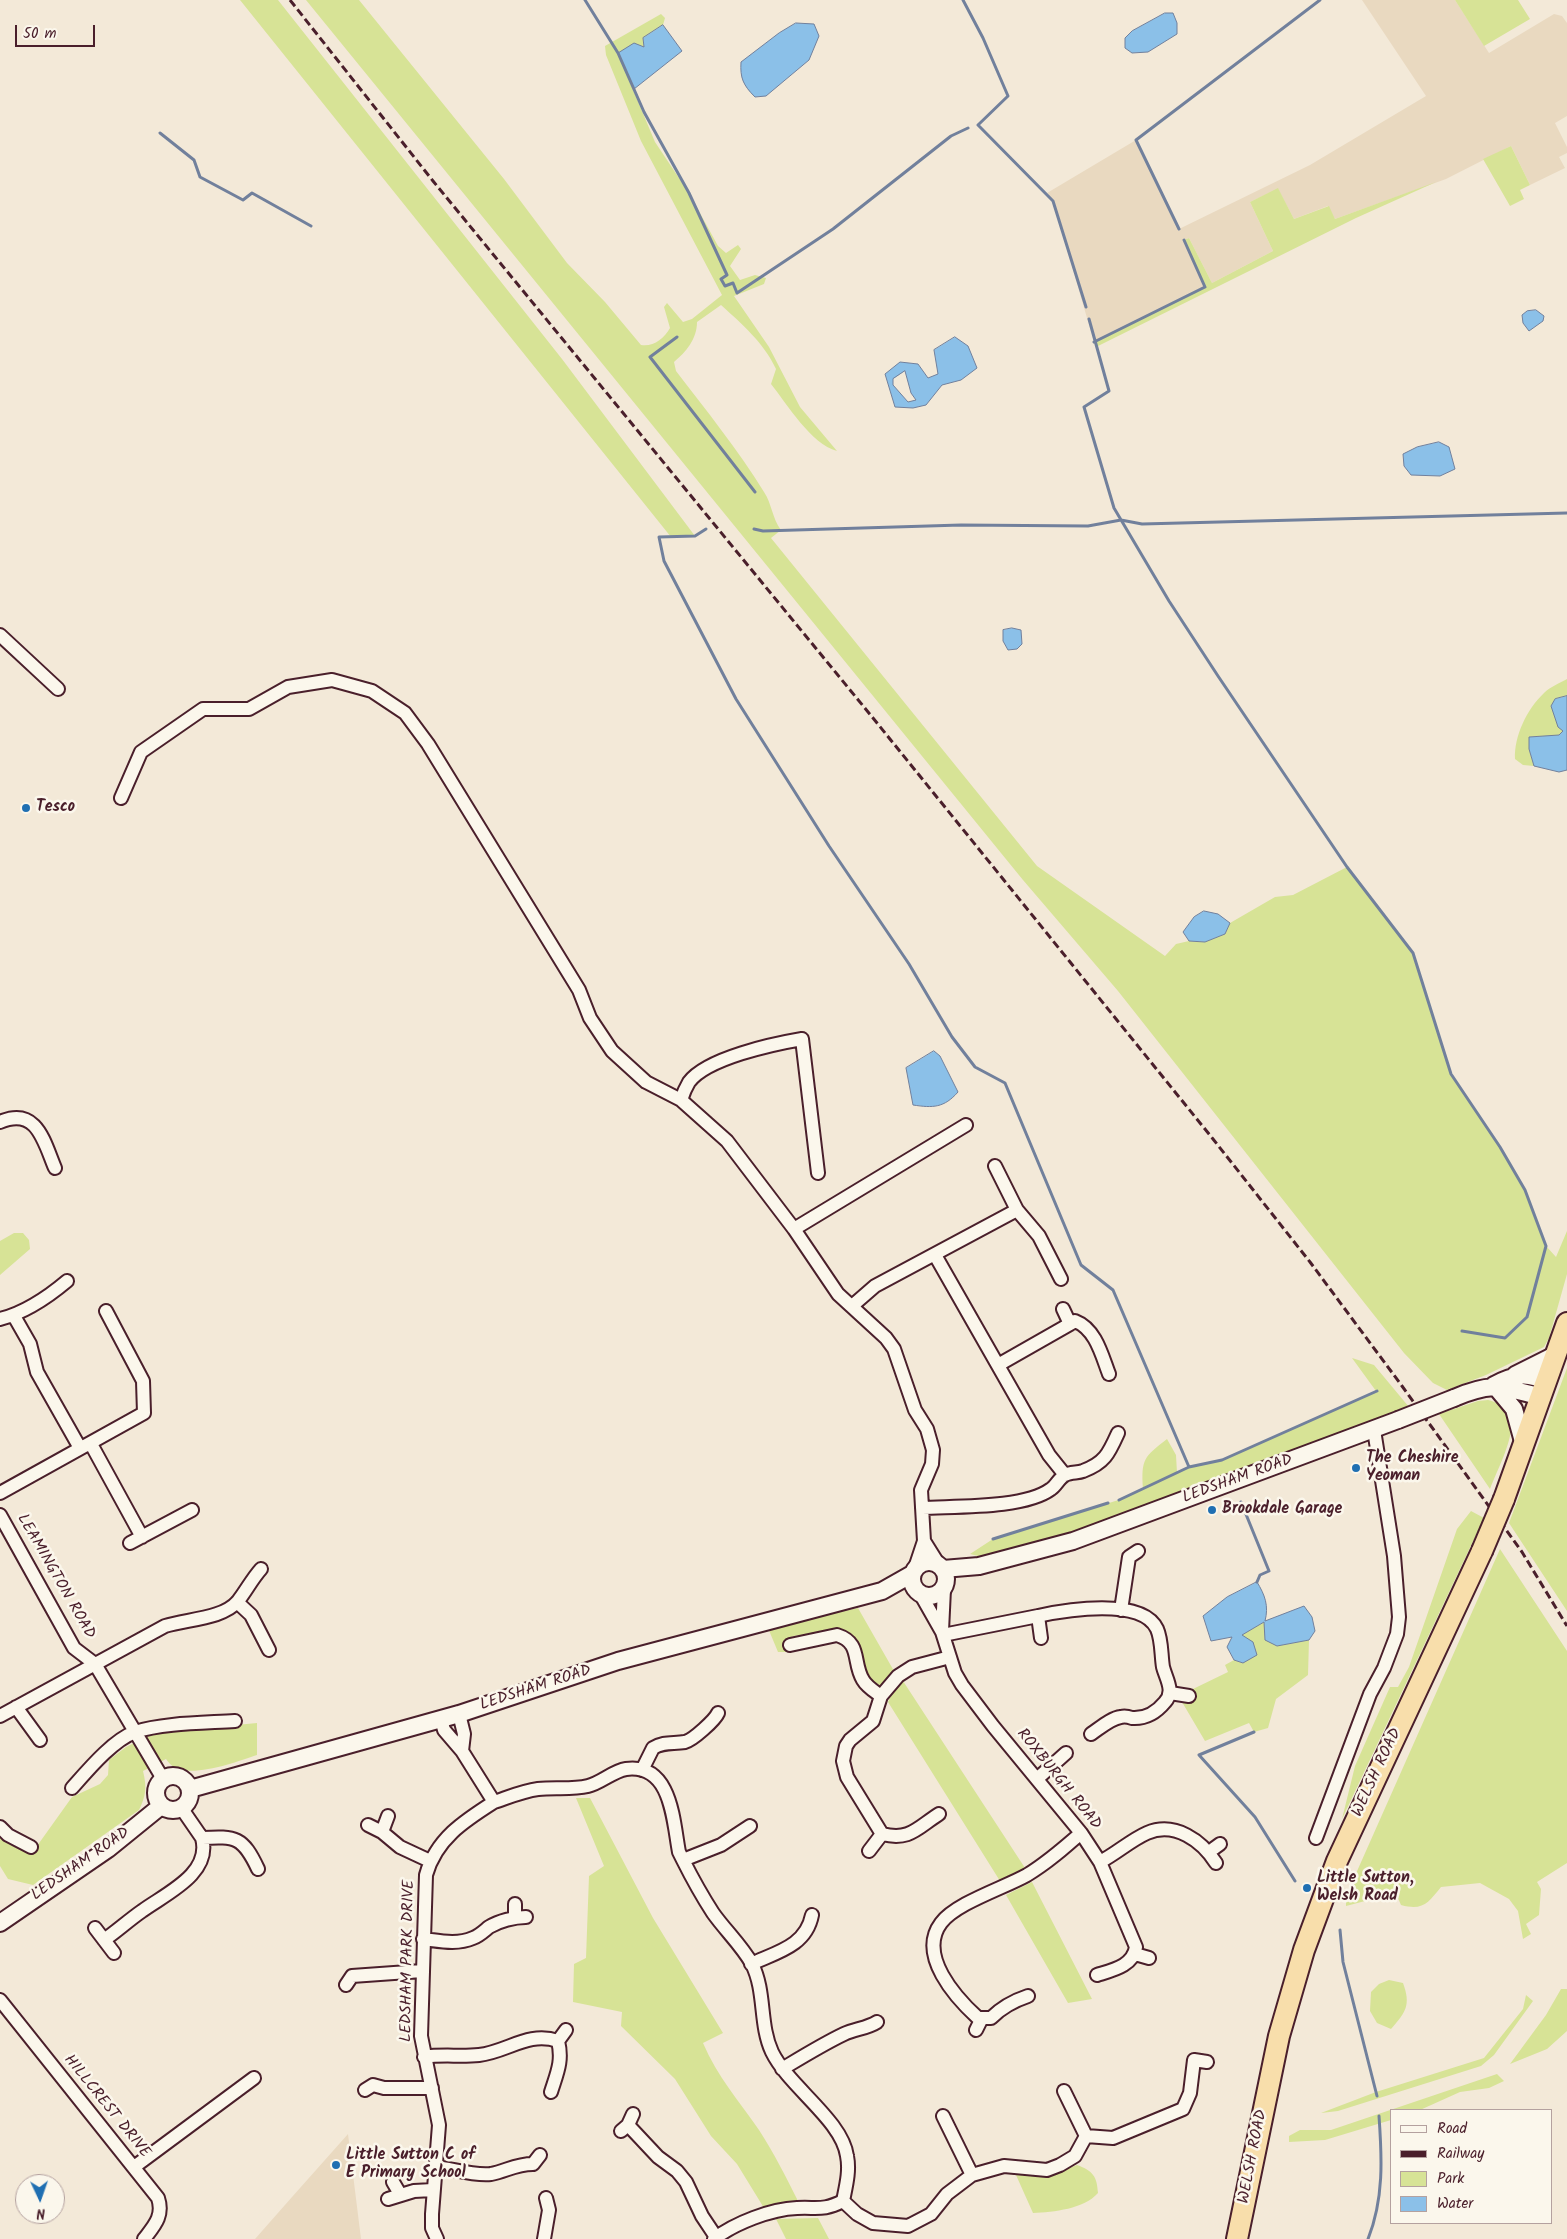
<!DOCTYPE html>
<style>
body{margin:0}
#map{position:relative;width:1567px;height:2239px;overflow:hidden;background:#f3e9d8;font-family:Kalam,sans-serif}
canvas{display:block}
.legend{position:absolute;left:1390px;top:2109px;width:162px;height:115px;box-sizing:border-box;background:#fbf7ec;border:1px solid #b4a19f;margin:0;padding:6px 9px;list-style:none;font-size:15px;color:#4a1f2b}
.legend li{display:flex;align-items:center;gap:10px;height:25px}
.legend b{width:25px;border:1px solid #b4a19f}
.north{position:absolute;left:15px;top:2174px;width:50px;height:50px;box-sizing:border-box;background:#fbf7ec;border:1px solid #b4a19f;border-radius:50%;rotate:177deg;font-size:14px;font-weight:700;line-height:20px;text-align:center;color:#4a1f2b}
.north::after{content:'';display:block;margin:auto;width:18px;height:22px;background:#1f6fb2;clip-path:polygon(50% 0,100% 100%,50% 72%,0 100%)}
.scale{position:absolute;left:15px;top:25px;width:80px;height:22px;box-sizing:border-box;border:2px solid #4a1f2b;border-top:0;padding-left:6px;font-size:15px;line-height:18px;white-space:nowrap;color:#4a1f2b;-webkit-text-stroke:4px #fbf7ec;paint-order:stroke}
</style>
<div id="map">
<canvas width="1567" height="2239"></canvas>
<ul class="legend">
<li><b style="height:6px;background:#fbf7ec"></b>Road</li>
<li><b style="height:6px;background:#4a1f2b"></b>Railway</li>
<li><b style="height:14px;background:#d7e396"></b>Park</li>
<li><b style="height:14px;background:#8bc0e8"></b>Water</li>
</ul>
<div class="north">N</div>
<div class="scale">50 m</div>
</div>
<script>
const context = document.querySelector('canvas').getContext('2d');
context.lineJoin = 'round';
function fillPath(path, color) { context.fillStyle = color; context.fill(path, 'evenodd'); }
function trace(path, color, width, dash) { context.strokeStyle = color; context.lineWidth = width; context.lineCap = dash ? 'butt' : 'round'; context.setLineDash(dash || []); context.stroke(path); }
function write(font, color, halo, rows, align = 'center') {
  context.font = font + ' Kalam,sans-serif'; context.lineWidth = 5; context.setLineDash([]); context.textBaseline = 'middle'; context.strokeStyle = halo; context.fillStyle = color; for (const [text, x, y, turn = 0] of rows) {
    context.save(); context.translate(x, y); context.rotate((+turn || 0) * Math.PI / 180); context.textAlign = isNaN(turn) ? turn : align; if (halo) context.strokeText(text, 0, 0); context.fillText(text, 0, 0); context.restore();
  }
}
fillPath(new Path2D(`
 M 1362,0 L 1455,0 L 1489,53 L 1554,14 L 1562,16 L 1567,23 L 1567,116 L 1555,123 L 1567,147 L 1567,153 L 1559,157 L 1565,168 L 1530,185 L 1511,146 L 1446,179 L 1335,219 L 1328,206 L 1294,219 L 1278,189 L 1250,202 L 1273,251 L 1212,283 L 1189,238 L 1184,240 L 1205,287 L 1094,342 L 1053,201 L 1047,193 L 1136,140 L 1179,229 L 1310,165 L 1426,96 Z
 M 348,2134 L 361,2239 L 255,2239 L 292,2197 Z`), '#e9d9c0');
fillPath(new Path2D(`
 M 240,0 L 278,0 L 562,359 L 695,536 L 671,537 Z
 M 306,0 L 359,0 L 504,179 L 567,263 L 605,302 L 641,345 C 653,347 664,339 670,328 L 664,307 L 667,303 L 683,322 L 692,319 L 722,295 L 641,141 L 606,55 L 605,46 L 661,14 L 665,18 L 663,25 L 643,38 L 644,48 L 618,54 L 655,142 L 689,193 L 718,246 L 726,253 L 738,245 L 741,249 L 730,266 L 740,280 L 755,275 L 766,278 L 764,284 L 734,296 L 769,347 L 800,407 L 837,451 C 811,444 787,404 771,384 L 776,369 C 764,343 742,324 721,305 L 697,322 C 697,339 686,352 674,362 L 676,371 C 706,410 738,450 764,492 C 772,504 772,518 781,530 L 771,538 L 1037,866 L 1165,956 L 1176,944 L 1189,941 L 1205,942 L 1225,934 L 1230,923 L 1275,897 L 1293,895 L 1347,867 L 1413,953 L 1451,1074 L 1500,1147 L 1525,1190 L 1546,1246 L 1556,1257 L 1567,1231 L 1567,1274 L 1549,1338 L 1544,1347 L 1486,1375 L 1447,1390 L 1433,1383 L 1404,1353 L 1118,991 L 1023,880 Z
 M 1455,0 L 1518,0 L 1530,19 L 1484,46 Z
 M 1511,146 L 1530,185 L 1520,190 L 1524,199 L 1510,206 L 1483,159 Z
 M 1436,182 L 1356,218 L 1096,347 L 1094,342 L 1204,287 L 1184,240 L 1189,238 L 1212,283 L 1273,251 L 1250,202 L 1278,188 L 1294,219 L 1329,206 L 1335,219 Z
 M 1567,679 L 1567,696 L 1555,699 L 1563,731 L 1559,736 L 1529,737 L 1529,749 L 1534,766 L 1523,765 L 1515,759 C 1514,736 1527,709 1544,693 C 1550,687 1560,683 1567,679 Z
 M 14,1233 L 23,1233 L 29,1240 L 30,1249 L 0,1275 L 0,1241 Z
 M 1352,1358 L 1374,1365 L 1409,1407 L 1088,1528 L 982,1557 L 970,1554 L 993,1539 L 1125,1498 L 1143,1489 C 1141,1459 1144,1457 1167,1439 L 1176,1455 L 1177,1473 L 1189,1467 L 1222,1460 L 1376,1391 Z
 M 1567,1368 L 1567,1611 L 1509,1523 Z
 M 1488,1400 C 1496,1402 1506,1406 1510,1415 C 1517,1434 1497,1470 1490,1489 L 1439,1414 L 1478,1401 Z
 M 1471,1511 L 1484,1518 L 1342,1819 L 1355,1766 L 1390,1687 L 1398,1687 L 1409,1667 L 1457,1529 Z
 M 1500,1549 L 1567,1651 L 1567,1863 L 1537,1882 L 1541,1889 L 1539,1915 L 1526,1924 L 1531,1934 L 1523,1939 L 1518,1911 L 1509,1899 L 1480,1883 L 1441,1887 C 1428,1903 1423,1911 1401,1905 L 1397,1896 L 1388,1895 L 1346,1906 L 1346,1896 Z
 M 858,1608 L 894,1671 L 882,1686 C 861,1678 848,1648 836,1631 L 793,1636 L 788,1639 L 788,1652 L 778,1652 L 768,1628 Z
 M 1264,1622 L 1277,1646 L 1309,1640 L 1308,1675 L 1276,1699 L 1268,1728 L 1254,1732 L 1249,1723 L 1205,1741 L 1182,1702 L 1190,1704 L 1193,1689 L 1228,1672 L 1225,1665 L 1234,1660 L 1243,1663 L 1241,1635 Z
 M 903,1681 L 1025,1868 L 1000,1881 L 888,1702 L 894,1689 Z
 M 257,1723 L 257,1755 C 236,1762 196,1777 175,1768 C 172,1766 168,1762 166,1759 L 143,1771 C 147,1787 146,1796 139,1810 L 33,1885 L 8,1879 L 0,1866 L 0,1836 L 32,1853 L 72,1797 L 100,1784 L 108,1775 L 109,1760 L 126,1747 L 154,1733 Z
 M 576,1798 L 590,1798 L 653,1918 L 723,2033 L 703,2043 C 717,2076 739,2101 759,2130 C 774,2153 786,2177 798,2201 L 764,2208 L 737,2164 L 711,2136 L 675,2079 L 621,2026 L 622,2012 L 573,2002 L 574,1964 L 586,1958 L 589,1876 L 604,1866 Z
 M 1032,1882 L 1092,1999 L 1068,2003 L 1006,1895 Z
 M 1389,1980 L 1403,1983 C 1411,2005 1406,2012 1391,2029 L 1377,2023 L 1370,2011 L 1371,1992 L 1379,1984 Z
 M 1561,1989 L 1567,1989 L 1567,2031 L 1547,2049 L 1510,2064 L 1546,2015 Z
 M 1526,1995 L 1533,2001 L 1494,2055 L 1481,2066 L 1338,2111 L 1321,2113 L 1376,2092 L 1484,2058 L 1523,2009 Z
 M 1497,2074 L 1504,2081 L 1489,2088 L 1460,2092 L 1420,2110 L 1391,2110 L 1391,2120 L 1325,2140 L 1289,2142 L 1289,2136 L 1300,2130 L 1331,2130 Z
 M 1077,2165 C 1093,2171 1097,2176 1098,2193 C 1084,2209 1054,2212 1033,2213 L 1016,2175 L 1052,2175 Z
 M 818,2218 L 829,2239 L 786,2239 L 776,2219 Z`), '#d7e396');
const water = new Path2D(`
 M 1165,13 L 1173,13 L 1177,23 L 1177,34 L 1148,52 L 1132,53 L 1125,48 L 1125,38 L 1132,31 Z
 M 796,23 L 814,24 L 819,36 L 809,60 L 766,96 L 755,97 C 743,85 740,78 741,62 L 779,33 Z
 M 663,25 L 682,51 L 634,89 L 618,53 L 634,43 L 644,47 L 643,38 Z
 M 1536,310 L 1544,316 L 1543,321 L 1529,331 L 1523,323 L 1522,315 L 1527,311 Z
 M 955,337 L 968,346 L 977,368 L 961,380 L 942,385 L 926,405 L 913,408 L 895,407 L 885,374 L 900,362 L 918,364 L 928,378 L 938,374 L 934,350 ZM 905,371 L 911,393 L 916,400 L 908,402 L 893,385 L 893,379 Z
 M 1439,442 L 1449,447 L 1455,469 L 1440,476 L 1411,475 L 1404,466 L 1403,454 L 1417,447 Z
 M 1012,628 L 1021,630 L 1022,644 L 1017,649 L 1008,650 L 1003,641 L 1003,630 Z
 M 1567,696 L 1567,770 L 1559,772 L 1534,766 L 1529,749 L 1529,737 L 1559,735 L 1563,731 L 1558,727 L 1551,706 L 1555,699 Z
 M 1204,911 L 1218,914 L 1230,923 L 1225,934 L 1205,942 L 1189,941 L 1183,932 L 1194,917 Z
 M 934,1051 L 940,1056 L 958,1092 C 944,1108 933,1108 913,1105 L 906,1068 Z
 M 1257,1582 C 1265,1595 1269,1606 1265,1621 L 1304,1606 L 1312,1617 L 1315,1631 L 1309,1640 L 1277,1646 L 1265,1640 L 1264,1622 L 1242,1635 L 1253,1642 L 1257,1655 L 1243,1663 L 1234,1660 L 1227,1647 L 1232,1637 L 1211,1641 L 1203,1616 L 1227,1597 Z`);
fillPath(water, '#8bc0e8');
trace(water, '#71809c', 1);
trace(new Path2D(`
 M 585,0 L 618,53 L 644,112 L 689,193 L 727,275 L 721,279 L 725,286 L 733,283 L 737,293 L 833,229 L 951,136 L 968,128
 M 963,0 L 983,38 L 1008,96 L 978,125 L 1053,201 L 1086,307
 M 160,133 L 194,160 L 200,177 L 243,200 L 252,193 L 311,226
 M 1179,229 L 1136,140 L 1320,0
 M 1089,319 L 1109,391 L 1084,407 L 1114,508 L 1169,601 L 1218,676 L 1347,867 L 1413,953 L 1451,1074 L 1500,1147 L 1525,1190 L 1546,1246 L 1527,1317 L 1505,1338 L 1462,1331
 M 677,337 L 650,357 L 755,492
 M 1094,342 L 1205,287 L 1184,240
 M 706,529 L 695,536 L 659,537 L 664,561 L 736,699 L 829,846 L 909,964 L 952,1037 L 975,1067 L 1005,1083 L 1081,1265 L 1113,1290 L 1189,1467 L 1119,1500
 M 754,529 L 763,531 L 961,525 L 1088,526 L 1121,520 L 1142,524 L 1567,513
 M 1189,1467 L 1222,1460 L 1377,1391
 M 1241,1502 L 1269,1571 L 1260,1575 L 1257,1582
 M 993,1539 L 1108,1503
 M 1254,1732 L 1199,1755 L 1255,1817 L 1295,1881
 M 1340,1930 L 1343,1962 L 1377,2096
 M 1368,2239 C 1384,2199 1382,2158 1379,2116`), '#71809c', 3);
const minor = new Path2D(`
 M 0,635 L 58,689
 M 121,798 L 141,752 L 203,709 L 249,709 L 288,687 L 332,680 L 372,691 L 405,713 L 428,744 L 579,990 L 590,1018 L 612,1051 L 646,1082 L 681,1100 L 727,1141 L 794,1229 L 838,1294 L 886,1338 L 894,1349 L 915,1410 L 927,1429 L 933,1450 L 932,1464 L 921,1490 L 924,1541 L 915,1568
 M 681,1100 C 683,1094 686,1087 689,1082 C 707,1058 773,1044 802,1039 L 818,1173
 M 0,1122 C 37,1106 44,1142 55,1168
 M 995,1166 L 1017,1210 L 1039,1236 L 1061,1279
 M 794,1229 L 966,1125
 M 935,1255 L 1049,1455 L 1065,1475
 M 852,1306 L 875,1286 L 1017,1210
 M 1063,1309 L 1070,1324 L 1075,1321 C 1096,1329 1102,1356 1109,1374
 M 14,1316 L 30,1344 L 37,1372 L 80,1448
 M 0,1319 C 24,1313 48,1297 67,1281
 M 998,1365 L 1070,1324
 M 91,1444 L 142,1537
 M 0,1493 L 144,1413 L 143,1381 L 106,1311
 M 922,1508 C 955,1506 1024,1509 1051,1489 C 1056,1486 1059,1478 1065,1475 C 1070,1472 1078,1473 1083,1471 C 1105,1463 1109,1453 1118,1433
 M 0,1515 L 74,1648 L 95,1664 L 163,1779
 M 924,1541 L 939,1565
 M 130,1543 L 192,1510
 M 921,1595 L 942,1632 L 955,1673 L 962,1685 L 993,1726 L 1081,1833 L 1100,1862 L 1136,1947 C 1133,1966 1113,1970 1097,1975
 M 237,1602 L 251,1615 L 269,1650
 M 1121,1610 L 1129,1557 L 1138,1551
 M 1038,1616 C 1065,1610 1142,1597 1157,1629 C 1162,1640 1161,1655 1163,1667 C 1166,1679 1175,1691 1165,1702 C 1156,1713 1146,1719 1132,1718 C 1129,1717 1125,1716 1121,1717 C 1111,1718 1100,1728 1091,1734
 M 942,1631 L 944,1589
 M 943,1635 L 1038,1616 L 1041,1638
 M 790,1645 L 837,1635 C 862,1643 852,1662 863,1680 C 867,1687 874,1691 881,1696
 M 1170,1693 L 1189,1696
 M 16,1707 L 40,1740
 M 0,1716 L 165,1626 C 187,1619 223,1619 238,1601 C 246,1591 252,1579 261,1569
 M 441,1719 L 444,1730 L 462,1751 L 464,1734 L 459,1714
 M 642,1770 L 653,1748 C 664,1741 673,1744 685,1742 C 693,1740 715,1720 718,1713
 M 1038,1778 L 1066,1753
 M 72,1788 C 88,1770 113,1740 135,1732 C 162,1723 205,1723 235,1721
 M 494,1802 C 509,1797 523,1791 538,1789 C 555,1787 571,1790 588,1786 C 601,1783 613,1771 626,1769 C 672,1763 673,1821 679,1852 L 683,1860 C 692,1878 702,1896 713,1913 C 725,1930 742,1946 752,1964 C 766,1992 759,2024 772,2052 C 789,2087 842,2120 847,2156 C 850,2171 846,2186 843,2201 C 823,2211 818,2207 797,2208 C 771,2209 735,2223 714,2239
 M 182,1809 L 202,1838
 M 368,1825 L 382,1832 L 400,1847 L 430,1861
 M 0,1827 L 8,1835 L 31,1847
 M 382,1832 L 388,1816
 M 882,1834 C 910,1841 917,1828 939,1814
 M 1316,1838 L 1370,1694 L 1384,1668 L 1397,1634 L 1399,1617 L 1394,1556 L 1374,1430
 M 869,1851 L 882,1834 L 847,1777 L 843,1761 L 846,1746 L 850,1740 L 873,1721 L 881,1696 L 898,1676 L 912,1667 L 950,1657
 M 1209,1852 L 1220,1844
 M 683,1860 L 721,1845 L 750,1826
 M 1100,1862 C 1117,1853 1131,1840 1147,1833 C 1175,1821 1202,1841 1216,1863
 M 515,1917 L 515,1904
 M 95,1928 L 114,1953
 M 423,1939 C 440,1941 457,1945 473,1938 C 479,1936 484,1931 489,1927 C 499,1921 514,1917 526,1917
 M 104,1940 C 117,1931 129,1920 142,1911 C 165,1894 212,1874 202,1838 C 236,1836 243,1837 258,1869
 M 1135,1954 L 1149,1958
 M 751,1964 C 777,1952 806,1946 812,1915
 M 346,1985 L 352,1976 L 422,1971
 M 1028,1996 C 1013,2001 1002,2007 991,2018 L 978,2018 C 956,1998 917,1955 941,1923 C 956,1903 1004,1888 1027,1875 C 1047,1863 1064,1848 1081,1833
 M 0,2000 L 158,2198 C 164,2216 154,2226 144,2239
 M 976,2030 L 982,2018
 M 558,2041 L 566,2030
 M 424,2057 C 442,2054 460,2057 479,2055 C 507,2052 528,2031 558,2041
 M 782,2069 C 802,2057 823,2044 844,2034 C 855,2029 868,2028 877,2022
 M 365,2090 L 373,2085 L 384,2088 L 432,2088
 M 1064,2091 L 1086,2136
 M 551,2092 C 557,2073 563,2061 558,2041
 M 943,2116 L 972,2175
 M 628,2125 L 658,2157 L 677,2171 L 686,2182 L 702,2216 L 716,2237
 M 621,2131 L 628,2125 L 633,2114
 M 134,2167 L 254,2078
 M 436,2167 C 453,2169 474,2176 491,2174 C 506,2171 516,2164 533,2164 L 540,2155
 M 393,2182 L 400,2194
 M 388,2199 L 414,2191 L 433,2190
 M 843,2201 L 857,2214 L 873,2223 L 908,2226 L 931,2214 L 947,2194 L 972,2175 L 1004,2166 L 1047,2170 L 1060,2165 L 1075,2156 L 1086,2136 L 1113,2138 L 1183,2109 L 1190,2093 L 1194,2060 L 1207,2062
 M 437,2239 L 432,2228 L 432,2214 L 439,2125 L 421,2036 L 426,1875 C 436,1839 464,1821 494,1802 L 462,1751
 M 544,2239 L 549,2210 L 546,2198`);
const secondary = new Path2D(`
 M 1515,1375 L 1557,1354
 M 1494,1385 L 1514,1409 L 1524,1445
 M 1494,1385 C 1513,1375 1528,1371 1547,1383
 M 1454,1398 C 1494,1381 1501,1387 1542,1397
 M912 1579a17 17 0 1 1 34 0a17 17 0 1 1-34 0Z
 M 943,1569 L 979,1566 L 1073,1541 L 1398,1420
 M156 1793a17 17 0 1 1 34 0a17 17 0 1 1-34 0Z
 M 190,1789 L 459,1714 L 618,1661 L 882,1591 L 912,1574
 M 0,1923 L 108,1849 L 161,1806`);
const trunk = new Path2D(`
 M 1504,1499 L 1567,1323
 M 1237,2239 L 1279,2036 L 1304,1950 L 1337,1861 L 1482,1551`);
trace(minor, '#4a1f2b', 16);
trace(secondary, '#4a1f2b', 20);
trace(trunk, '#4a1f2b', 24);
trace(minor, '#fbf7ec', 12);
trace(secondary, '#fbf7ec', 16);
trace(trunk, '#f8deab', 20);
trace(new Path2D(`
 M 290,0 L 433,181 L 873,718 L 1213,1139 L 1310,1262 L 1402,1386 L 1522,1552 L 1567,1626`), '#4a1f2b', 3, [8, 4]);
const secondaryBridge = new Path2D(`
 M 1398,1420 L 1454,1398`);
const trunkBridge = new Path2D(`
 M 1482,1551 L 1504,1499`);
trace(secondaryBridge, '#4a1f2b', 20, []);
trace(trunkBridge, '#4a1f2b', 24, []);
trace(secondaryBridge, '#fbf7ec', 16);
trace(trunkBridge, '#f8deab', 20);
for (const [x, y, r, color] of [
 [26,808,5,"#1f6fb2"],
 [1356,1468,5,"#1f6fb2"],
 [1212,1510,5,"#1f6fb2"],
 [1307,1888,5,"#1f6fb2"],
 [336,2165,5,"#1f6fb2"]
]) { const dot = new Path2D(); dot.arc(x, y, r, 0, 2 * Math.PI); context.fillStyle = color; context.fill(dot); trace(dot, '#fbf7ec', 2); }
write('bold 16px', '#4a1f2b', '#fbf7ec', [
 ["Tesco",36,808],
 ["The Cheshire",1366,1459],
 ["Yeoman",1366,1477],
 ["Brookdale Garage",1222,1510],
 ["Little Sutton,",1317,1879],
 ["Welsh Road",1317,1897],
 ["Little Sutton C of",346,2156],
 ["E Primary School",346,2174]
], 'left');
write('16px', '#4a1f2b', '#fbf7ec', [
 ["LEDSHAM ROAD",1238,1480,-20],
 ["LEAMINGTON ROAD",55,1577,60],
 ["LEDSHAM ROAD",536,1689,-18],
 ["WELSH ROAD",1378,1773,-65],
 ["ROXBURGH ROAD",1058,1780,51],
 ["LEDSHAM ROAD",81,1865,-35],
 ["LEDSHAM PARK DRIVE",409,1961,-89],
 ["HILLCREST DRIVE",106,2107,51],
 ["WELSH ROAD",1254,2157,-79]
]);
</script>
